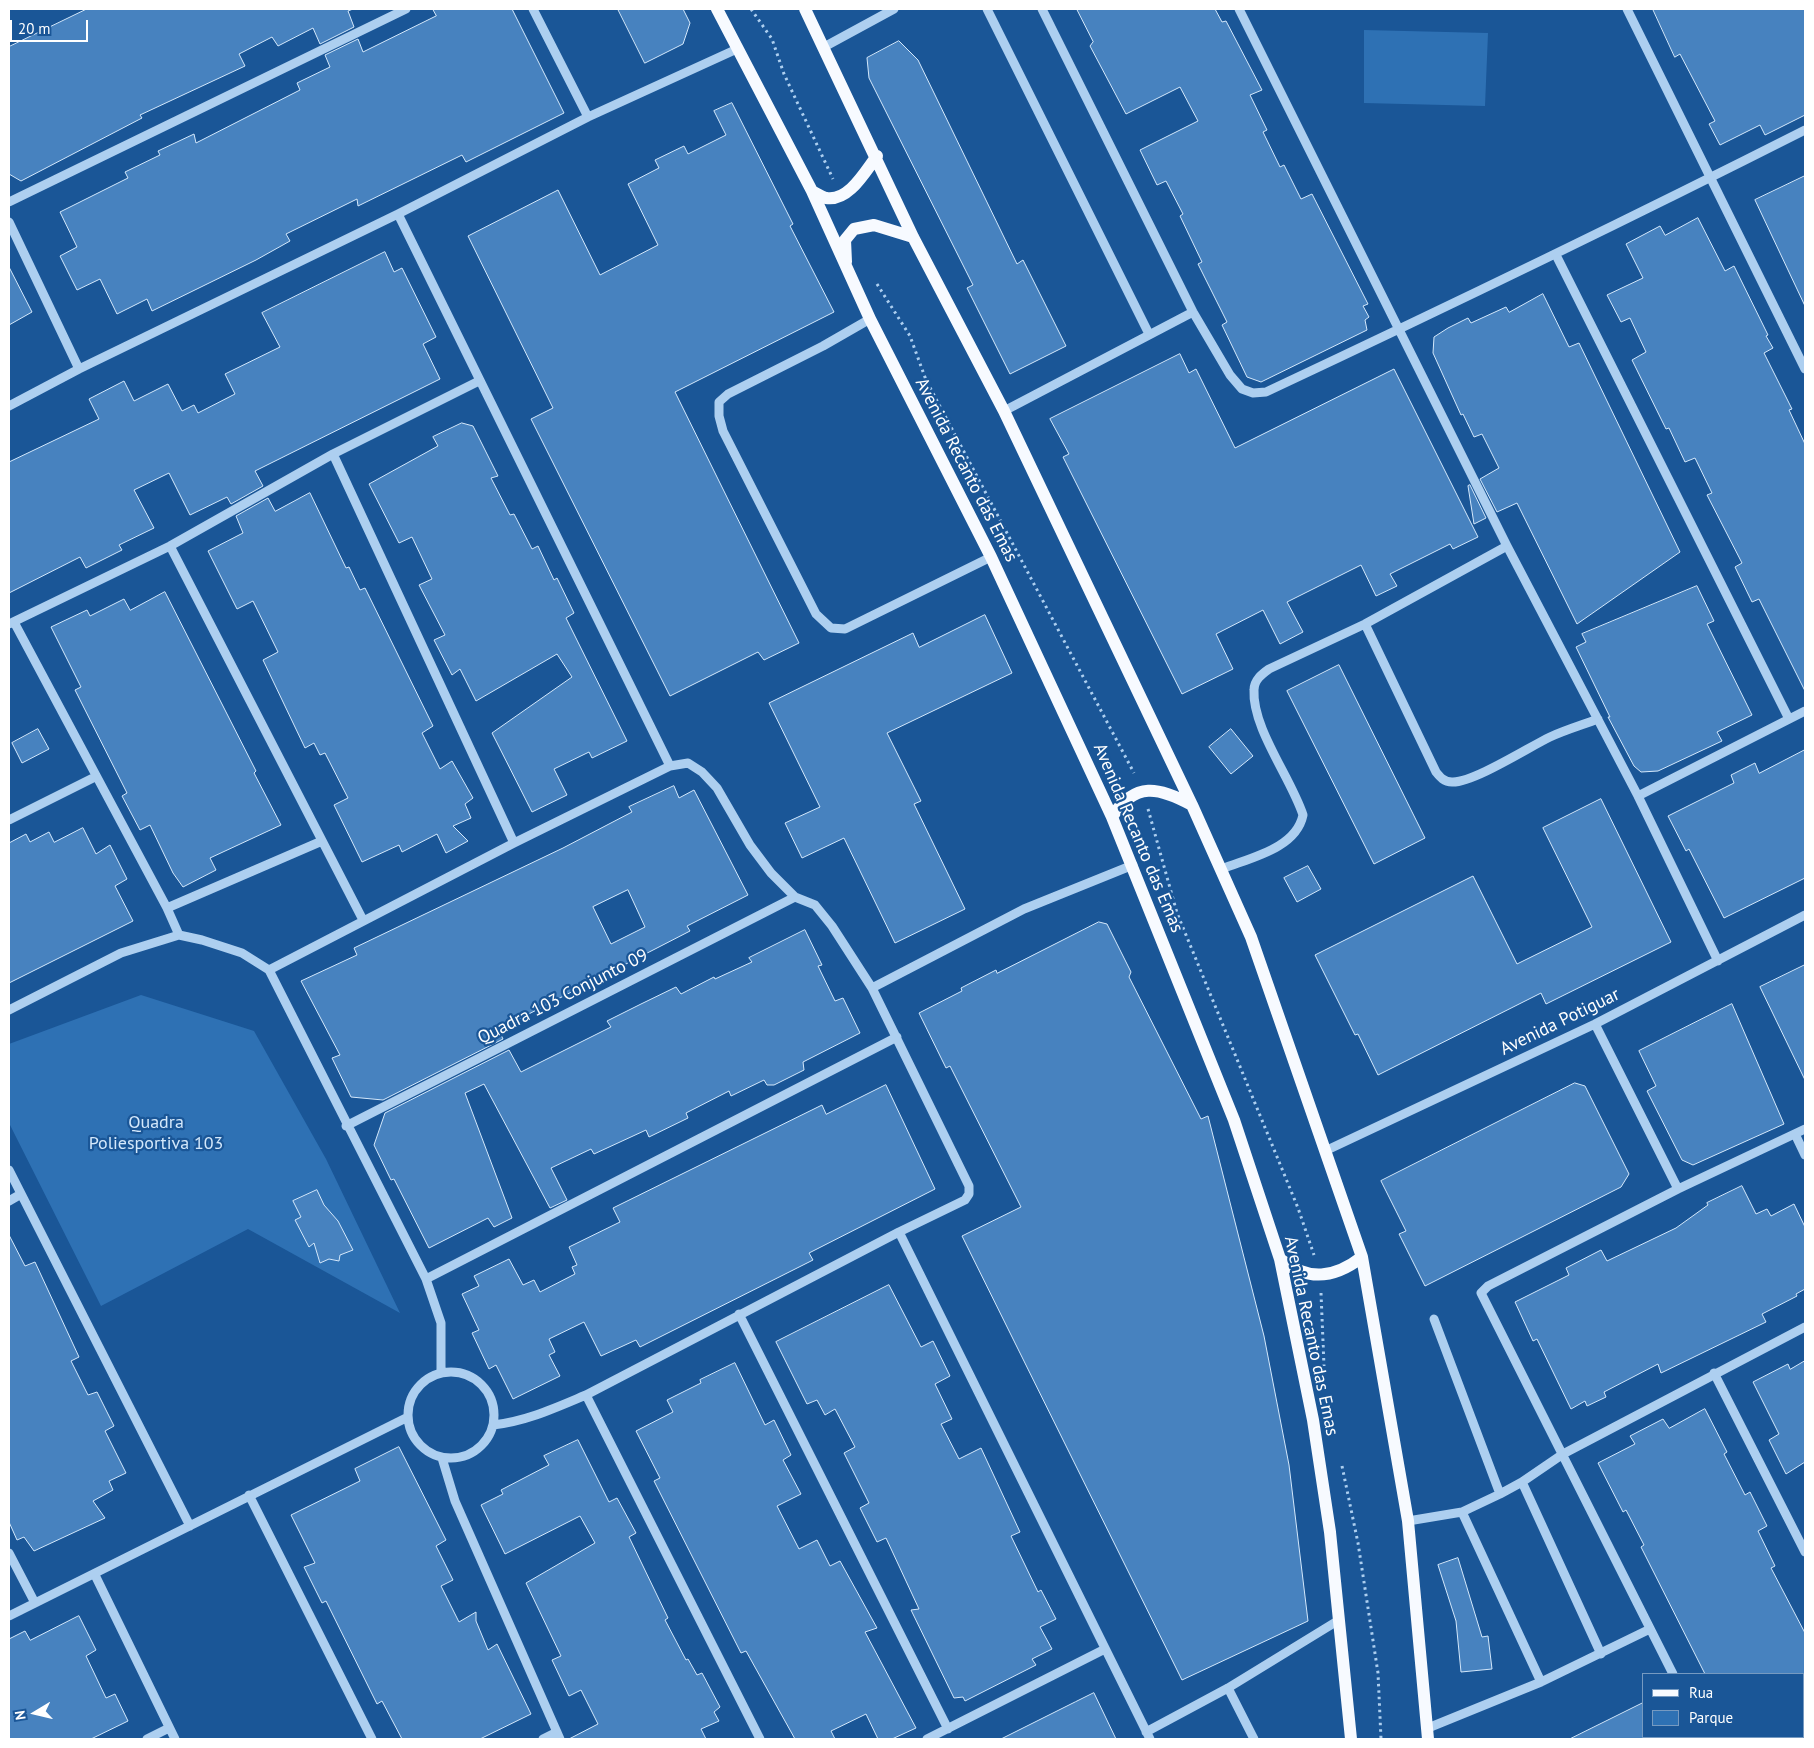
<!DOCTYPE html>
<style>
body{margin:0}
#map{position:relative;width:1814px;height:1748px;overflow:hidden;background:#1a5697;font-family:"PT Sans",sans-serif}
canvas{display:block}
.frame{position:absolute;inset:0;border:10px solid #fff;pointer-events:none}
.legend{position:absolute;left:1642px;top:1673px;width:162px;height:65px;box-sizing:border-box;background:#1a5697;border:1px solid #769ac1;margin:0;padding:6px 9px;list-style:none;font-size:15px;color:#fff}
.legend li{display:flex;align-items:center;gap:10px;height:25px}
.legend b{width:25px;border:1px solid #769ac1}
.north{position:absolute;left:10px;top:1688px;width:50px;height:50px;-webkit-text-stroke:4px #1a5697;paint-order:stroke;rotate:261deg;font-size:14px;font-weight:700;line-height:20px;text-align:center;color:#fff}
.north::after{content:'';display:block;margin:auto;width:18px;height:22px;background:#fff;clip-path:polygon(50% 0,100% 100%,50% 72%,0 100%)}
.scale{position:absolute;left:10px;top:20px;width:78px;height:22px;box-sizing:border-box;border:2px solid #fff;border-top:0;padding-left:6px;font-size:15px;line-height:18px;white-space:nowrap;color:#fff;-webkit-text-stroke:4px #1a5697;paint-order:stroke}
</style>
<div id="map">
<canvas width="1814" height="1748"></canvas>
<div class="frame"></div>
<ul class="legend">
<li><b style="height:6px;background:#f7faff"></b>Rua</li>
<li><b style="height:14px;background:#2e71b4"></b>Parque</li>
</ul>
<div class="north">N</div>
<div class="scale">20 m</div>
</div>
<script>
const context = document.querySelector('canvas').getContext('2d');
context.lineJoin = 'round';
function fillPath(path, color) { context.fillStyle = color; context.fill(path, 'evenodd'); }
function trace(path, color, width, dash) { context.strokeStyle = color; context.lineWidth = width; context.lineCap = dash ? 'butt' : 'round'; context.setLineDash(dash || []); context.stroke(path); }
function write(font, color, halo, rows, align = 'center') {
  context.font = font + ' "PT Sans",sans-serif'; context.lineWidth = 4.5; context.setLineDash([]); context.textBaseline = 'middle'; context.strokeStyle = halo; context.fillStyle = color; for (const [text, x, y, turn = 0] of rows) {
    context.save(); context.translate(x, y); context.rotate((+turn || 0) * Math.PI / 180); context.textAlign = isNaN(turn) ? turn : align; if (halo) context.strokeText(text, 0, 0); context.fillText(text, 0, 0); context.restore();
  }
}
fillPath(new Path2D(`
 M 1364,30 L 1488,33 L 1485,106 L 1364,103 Z
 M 141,995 L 254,1031 L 326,1159 L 400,1313 L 248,1229 L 101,1306 L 9,1123 L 9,1044 Z`), '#2e71b4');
const building = new Path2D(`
 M 87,9 L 353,9 L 348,11 L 354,27 L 320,44 L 313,28 L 278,46 L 272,37 L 239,54 L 245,66 L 140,115 L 142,118 L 21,181 L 9,174 L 9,47 Z
 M 433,9 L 512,9 L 564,113 L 466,162 L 462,155 L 358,206 L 357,199 L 286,234 L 290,241 L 256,260 L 152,311 L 147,299 L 117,314 L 100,279 L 77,290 L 60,256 L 77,247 L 60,212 L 128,178 L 125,172 L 160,155 L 158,151 L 194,134 L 196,143 L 300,90 L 297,83 L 330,67 L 325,55 L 358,39 L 363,52 L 436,16 Z
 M 618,9 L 683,9 L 690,23 L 683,44 L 645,63 Z
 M 1077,9 L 1215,9 L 1222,22 L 1226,21 L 1262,90 L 1250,95 L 1267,130 L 1263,132 L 1280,167 L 1284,165 L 1301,199 L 1312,194 L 1368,304 L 1363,306 L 1369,317 L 1365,320 L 1367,330 L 1261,382 L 1247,377 L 1222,325 L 1227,322 L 1198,264 L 1202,262 L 1180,216 L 1183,214 L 1166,181 L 1157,185 L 1140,150 L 1198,121 L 1180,87 L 1126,114 L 1090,46 L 1093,42 Z
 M 1653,9 L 1805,9 L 1805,115 L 1765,135 L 1760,125 L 1720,145 L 1709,124 L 1715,121 L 1680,54 L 1675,57 Z
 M 899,41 L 918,60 L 1017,264 L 1023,260 L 1066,346 L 1010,374 L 967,288 L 973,285 L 869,78 L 867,58 Z
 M 732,103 L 793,224 L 790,226 L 834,312 L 675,392 L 799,643 L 764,660 L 758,652 L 670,696 L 531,419 L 553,408 L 468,236 L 558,190 L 600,275 L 658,245 L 628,184 L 659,168 L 655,160 L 684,146 L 688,154 L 726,135 L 714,111 Z
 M 1805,176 L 1805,306 L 1755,200 Z
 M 1698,218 L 1725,271 L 1734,266 L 1768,335 L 1766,336 L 1773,348 L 1764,353 L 1792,409 L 1789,410 L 1805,444 L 1805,691 L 1759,599 L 1752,602 L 1735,567 L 1742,563 L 1707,495 L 1712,493 L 1695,458 L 1685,462 L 1669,428 L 1666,429 L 1632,360 L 1646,352 L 1630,318 L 1621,322 L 1607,295 L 1643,278 L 1626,244 L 1660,226 L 1665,235 Z
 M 385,252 L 394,272 L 402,268 L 436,337 L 423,344 L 440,379 L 255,471 L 263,486 L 231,504 L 227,497 L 190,515 L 169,473 L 134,490 L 154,528 L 119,545 L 122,550 L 86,568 L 80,557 L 9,593 L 9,462 L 99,419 L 89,399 L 124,381 L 134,401 L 168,384 L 182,411 L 194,405 L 198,413 L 235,394 L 225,374 L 280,347 L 262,313 Z
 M 9,267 L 32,312 L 9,325 Z
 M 1543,294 L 1569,347 L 1579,343 L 1680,552 L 1577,624 L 1517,503 L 1497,512 L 1480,479 L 1499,468 L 1482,434 L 1474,437 L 1463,414 L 1461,415 L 1433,353 L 1434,337 L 1448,328 L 1468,318 L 1471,323 L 1506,307 L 1509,312 Z
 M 1180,354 L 1189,373 L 1196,369 L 1235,448 L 1394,369 L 1478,537 L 1453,549 L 1450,544 L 1390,574 L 1397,586 L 1376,596 L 1361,565 L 1287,602 L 1303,632 L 1280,644 L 1263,610 L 1216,634 L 1233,669 L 1182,694 L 1063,457 L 1069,454 L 1050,419 Z
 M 462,423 L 473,426 L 498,476 L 491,478 L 510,515 L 514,514 L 532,549 L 538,546 L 554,580 L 557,578 L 574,613 L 566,618 L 627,741 L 592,758 L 589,752 L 554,769 L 567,795 L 532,812 L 492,733 L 572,677 L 557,654 L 476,701 L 460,669 L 452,675 L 434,640 L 445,635 L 419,585 L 432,579 L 412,537 L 399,543 L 369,484 L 438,446 L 433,437 Z
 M 1470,485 L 1486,518 L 1474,524 L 1468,486 Z
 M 310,493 L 346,568 L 349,567 L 360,590 L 365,588 L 433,726 L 422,733 L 440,769 L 452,761 L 473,798 L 465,804 L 471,818 L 453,826 L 468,841 L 446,853 L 437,834 L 402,852 L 399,845 L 362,862 L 334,805 L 348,798 L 325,753 L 320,755 L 314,743 L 305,748 L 263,660 L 278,652 L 253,601 L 237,609 L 208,551 L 243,533 L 236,516 L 268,498 L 275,511 Z
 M 1697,586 L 1714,621 L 1707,624 L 1752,715 L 1717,732 L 1722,741 L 1658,771 L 1641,772 L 1634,766 L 1608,717 L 1610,717 L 1576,647 L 1586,642 L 1582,634 Z
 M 165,592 L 256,771 L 254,773 L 281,825 L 210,858 L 216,870 L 183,887 L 173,873 L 150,825 L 140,830 L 122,796 L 127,793 L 75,690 L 81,687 L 51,627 L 87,610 L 90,616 L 124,599 L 130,610 Z
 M 985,615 L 1012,673 L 887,733 L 921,801 L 914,804 L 965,909 L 895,943 L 844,838 L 802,858 L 785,823 L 820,807 L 769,703 L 913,633 L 919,647 Z
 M 1339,665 L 1425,838 L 1374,864 L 1287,691 Z
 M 38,729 L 49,749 L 22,763 L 12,743 Z
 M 1231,729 L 1253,756 L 1231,774 L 1209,747 Z
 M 1805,750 L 1805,878 L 1724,918 L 1689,849 L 1686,851 L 1668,816 L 1734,783 L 1731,775 L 1755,763 L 1759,773 Z
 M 674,786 L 679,798 L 694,790 L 748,895 L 687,926 L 690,931 L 519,1019 L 499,1031 L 503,1039 L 383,1100 L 351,1097 L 332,1058 L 340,1055 L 301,981 L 357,955 L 354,948 L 563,848 L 632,812 L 629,807 ZM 628,890 L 645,927 L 611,944 L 593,907 Z
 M 1601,799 L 1671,942 L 1546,1004 L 1541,993 L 1378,1075 L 1358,1034 L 1355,1035 L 1315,955 L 1473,876 L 1517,964 L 1592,927 L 1543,828 Z
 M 83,828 L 96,854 L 110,845 L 127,879 L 115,886 L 133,921 L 9,983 L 9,843 L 26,834 L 30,842 L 49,832 L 54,842 Z
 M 1308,866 L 1321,889 L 1297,902 L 1284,878 Z
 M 1099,922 L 1107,924 L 1131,972 L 1129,977 L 1201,1119 L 1208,1116 L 1264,1336 L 1289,1465 L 1308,1621 L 1182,1680 L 962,1236 L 1021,1207 L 950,1066 L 946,1068 L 919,1013 L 962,991 L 961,988 L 996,970 L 997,973 Z
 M 805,930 L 822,965 L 818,966 L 835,1001 L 843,998 L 860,1033 L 803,1062 L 804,1070 L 774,1085 L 767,1085 L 764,1080 L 731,1096 L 729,1091 L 686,1113 L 688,1118 L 649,1137 L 646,1130 L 594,1154 L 591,1149 L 551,1168 L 567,1200 L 550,1208 L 484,1084 L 465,1093 L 512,1218 L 494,1227 L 488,1218 L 429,1248 L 394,1179 L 391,1180 L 374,1145 L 385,1113 L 509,1050 L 521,1072 L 611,1027 L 607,1021 L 641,1004 L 676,987 L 681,994 L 714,977 L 715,979 L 752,962 L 749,958 Z
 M 1805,965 L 1805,1080 L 1760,987 Z
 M 1732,1004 L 1784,1124 L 1693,1165 L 1682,1160 L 1647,1091 L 1656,1086 L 1639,1051 Z
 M 1575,1083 L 1585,1086 L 1629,1174 L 1621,1187 L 1425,1286 L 1399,1234 L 1406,1231 L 1381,1181 Z
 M 886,1085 L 935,1189 L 809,1253 L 813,1260 L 640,1347 L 636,1340 L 601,1356 L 584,1322 L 549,1339 L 555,1352 L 549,1355 L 560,1376 L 513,1399 L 496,1365 L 489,1369 L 472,1333 L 479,1330 L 462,1294 L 479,1286 L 474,1276 L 509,1259 L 523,1285 L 534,1280 L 540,1292 L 575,1274 L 572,1267 L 577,1265 L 569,1247 L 620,1222 L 613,1208 L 822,1105 L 826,1114 Z
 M 1742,1186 L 1756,1214 L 1767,1209 L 1771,1216 L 1794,1204 L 1805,1227 L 1805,1289 L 1796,1294 L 1797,1296 L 1762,1314 L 1766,1322 L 1661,1373 L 1658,1364 L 1604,1392 L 1606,1397 L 1587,1406 L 1585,1401 L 1571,1409 L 1537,1339 L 1533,1341 L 1515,1302 L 1569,1275 L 1566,1268 L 1601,1250 L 1607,1261 L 1676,1228 L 1708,1205 L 1707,1203 Z
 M 317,1190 L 324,1205 L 338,1221 L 353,1250 L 340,1255 L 339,1261 L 329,1259 L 320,1263 L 314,1243 L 309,1247 L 295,1220 L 301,1217 L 293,1201 Z
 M 9,1235 L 25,1266 L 35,1262 L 79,1357 L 71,1361 L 88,1395 L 97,1392 L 114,1426 L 105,1431 L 126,1473 L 109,1481 L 113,1490 L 93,1501 L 105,1518 L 34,1551 L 24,1537 L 17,1540 L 9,1522 Z
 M 889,1285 L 921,1347 L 933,1341 L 950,1376 L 935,1384 L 952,1419 L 941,1424 L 959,1459 L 981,1448 L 1020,1532 L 1011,1536 L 1038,1592 L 1041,1590 L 1056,1619 L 1040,1627 L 1052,1649 L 1032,1659 L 1036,1665 L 965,1701 L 963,1697 L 954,1698 L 911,1610 L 919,1609 L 886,1538 L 877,1542 L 860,1508 L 869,1503 L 844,1453 L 855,1447 L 835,1409 L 825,1415 L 817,1400 L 807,1404 L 776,1342 Z
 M 1805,1361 L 1805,1462 L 1786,1474 L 1769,1440 L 1779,1434 L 1753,1382 L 1788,1364 L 1790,1369 Z
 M 735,1363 L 765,1425 L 774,1420 L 791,1455 L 783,1460 L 801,1494 L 777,1506 L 799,1549 L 817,1540 L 830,1566 L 840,1561 L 877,1628 L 865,1632 L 916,1728 L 892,1739 L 878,1739 L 866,1714 L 831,1731 L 835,1739 L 795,1739 L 746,1651 L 741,1653 L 654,1481 L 660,1478 L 636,1431 L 673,1412 L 667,1400 L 701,1383 L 700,1380 Z
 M 1705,1409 L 1727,1452 L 1724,1454 L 1745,1495 L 1750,1492 L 1767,1526 L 1758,1531 L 1775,1566 L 1771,1568 L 1805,1633 L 1805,1674 L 1705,1674 L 1641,1547 L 1644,1545 L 1626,1510 L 1623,1512 L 1598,1463 L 1635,1444 L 1630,1436 L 1663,1419 L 1669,1428 Z
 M 578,1440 L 609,1502 L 617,1498 L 636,1533 L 629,1537 L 668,1618 L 665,1620 L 686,1660 L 688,1659 L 697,1675 L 702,1673 L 720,1707 L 714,1712 L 719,1721 L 701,1729 L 706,1739 L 569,1739 L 598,1724 L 581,1690 L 569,1696 L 552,1660 L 561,1656 L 526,1583 L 595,1543 L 580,1516 L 505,1554 L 481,1505 L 503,1494 L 501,1490 L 549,1465 L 544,1456 Z
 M 399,1447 L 446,1540 L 436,1546 L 453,1580 L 441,1586 L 459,1622 L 476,1612 L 476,1621 L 488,1650 L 497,1644 L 531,1714 L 480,1739 L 402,1739 L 382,1701 L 377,1704 L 326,1601 L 322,1603 L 304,1567 L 315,1563 L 291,1515 L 360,1481 L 355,1469 Z
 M 1458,1558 L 1482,1637 L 1488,1636 L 1492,1669 L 1461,1672 L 1456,1621 L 1438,1565 Z
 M 79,1616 L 96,1650 L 86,1656 L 106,1698 L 115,1694 L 128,1721 L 91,1739 L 9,1739 L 9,1639 L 25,1631 L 30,1640 Z
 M 1094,1693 L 1116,1739 L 1001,1739 L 1075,1702 Z
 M 1643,1703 L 1643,1739 L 1570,1739 Z`);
fillPath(building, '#4782bf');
trace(building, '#d4e8fb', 1);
trace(new Path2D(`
 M 751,9 L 772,39 L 784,74 L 833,179
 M 877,284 L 910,336 L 926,380 L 1134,773
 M 1148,809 L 1177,913 L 1298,1208 L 1314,1255
 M 1321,1293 L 1324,1366
 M 1342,1466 L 1358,1543 L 1378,1673 L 1381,1739`), '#adcff0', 3, [2.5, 4]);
trace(new Path2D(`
 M 533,9 L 588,117
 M 987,9 L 1149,334
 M 1042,9 L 1193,312 L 1230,375 L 1242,389 L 1253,393 L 1266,392 C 1447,307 1627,220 1805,130
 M 1239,9 L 1507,546 L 1638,796 L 1718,961
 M 1627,9 L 1805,369
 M 824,47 L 894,9
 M 9,202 L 406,9
 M 398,214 L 670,766
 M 9,222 L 79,369
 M 1556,255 L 1789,719
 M 870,319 L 823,346 L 728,394 L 719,402 L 719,416 L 723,431 L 816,614 L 831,628 L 845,629 L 991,557
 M 9,406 L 79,369 L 398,214 L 588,117 L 737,49
 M 1004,411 L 1193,312
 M 333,454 L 514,843
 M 170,546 L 363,920
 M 14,622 L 167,908 L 179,935
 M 9,624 L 170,546 L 333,454 L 479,381
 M 1365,624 L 1436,772 C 1440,777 1444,782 1452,782 C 1473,783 1529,747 1550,737 C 1565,730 1582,725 1598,719
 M 1638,796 L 1805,711
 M 9,820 L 95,777
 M 1222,869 C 1249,858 1296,849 1303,815 C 1291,778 1252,728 1254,690 C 1254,680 1262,674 1269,669 L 1365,624 L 1507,546
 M 167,908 L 322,841
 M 269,970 L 426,1279 L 441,1323 L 441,1372
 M 872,988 L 1024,909 L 1133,865
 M 9,1010 L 121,953 L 179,935 L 202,940 L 242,953 L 269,970 L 514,843 L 670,766 L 688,763 L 702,772 L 717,788 L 750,845 L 771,873 L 795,897 L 815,905 L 832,926 L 872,988 L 969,1186 L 969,1194 L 965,1200 L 899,1232 L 1150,1739
 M 1595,1024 L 1678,1189
 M 346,1126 L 795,897
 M 1795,1134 L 1805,1155
 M 1325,1151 L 1595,1024 L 1805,915
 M 9,1170 L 190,1526
 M 9,1201 L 21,1194
 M 426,1279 L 897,1037
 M 739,1314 L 948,1729
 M 1434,1319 L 1500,1494
 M408 1415a43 43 0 1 1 86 0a43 43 0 1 1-86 0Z
 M 1714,1373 L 1805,1552
 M 586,1395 L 760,1739
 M 493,1425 C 527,1421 555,1408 586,1395 L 899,1232
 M 442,1458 L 455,1501 L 560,1739
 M 1522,1482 L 1601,1654
 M 249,1495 L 372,1739
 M 1462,1512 L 1541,1682
 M 1408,1521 L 1462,1512 L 1500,1494 L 1522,1482 L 1563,1454 L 1805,1327
 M 9,1553 L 35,1603
 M 95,1575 L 175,1739
 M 9,1616 L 408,1417
 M 1673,1674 L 1481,1293 L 1488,1286 L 1678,1189 L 1805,1129
 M 1228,1688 L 1254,1739
 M 1428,1728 L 1541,1682 L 1650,1629
 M 1146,1732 L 1228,1688 L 1339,1620
 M 1706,1737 L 1707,1739
 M 147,1739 L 169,1728
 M 543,1739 L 557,1732
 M 927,1739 L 1105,1649`), '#adcff0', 9);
trace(new Path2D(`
 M 717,9 L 812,191 L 870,319 L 991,557 L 1112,817 L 1234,1120 L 1280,1259 L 1313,1420 L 1330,1532 L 1351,1739
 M 805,9 L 913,237 L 1004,411 L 1192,805 L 1251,937 L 1362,1257 L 1408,1521 L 1428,1739
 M 812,191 C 816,193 822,197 826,198 C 849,202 866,170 877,156
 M 846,262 L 845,240 L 854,229 L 874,225 L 913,237
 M 1112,817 C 1135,781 1159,787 1192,805
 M 1280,1259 C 1308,1282 1335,1278 1362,1257`), '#f7faff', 12);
write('18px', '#fff', '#1a5697', [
 ["Avenida Recanto das Emas",966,470,63],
 ["Avenida Recanto das Emas",1138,838,67],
 ["Quadra 103 Conjunto 09",563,997,-27],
 ["Avenida Potiguar",1560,1022,-26],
 ["Avenida Recanto das Emas",1311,1336,78]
]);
write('18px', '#d4e8fb', '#1a5697', [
 ["Quadra",156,1123],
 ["Poliesportiva 103",156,1144]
]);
</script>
